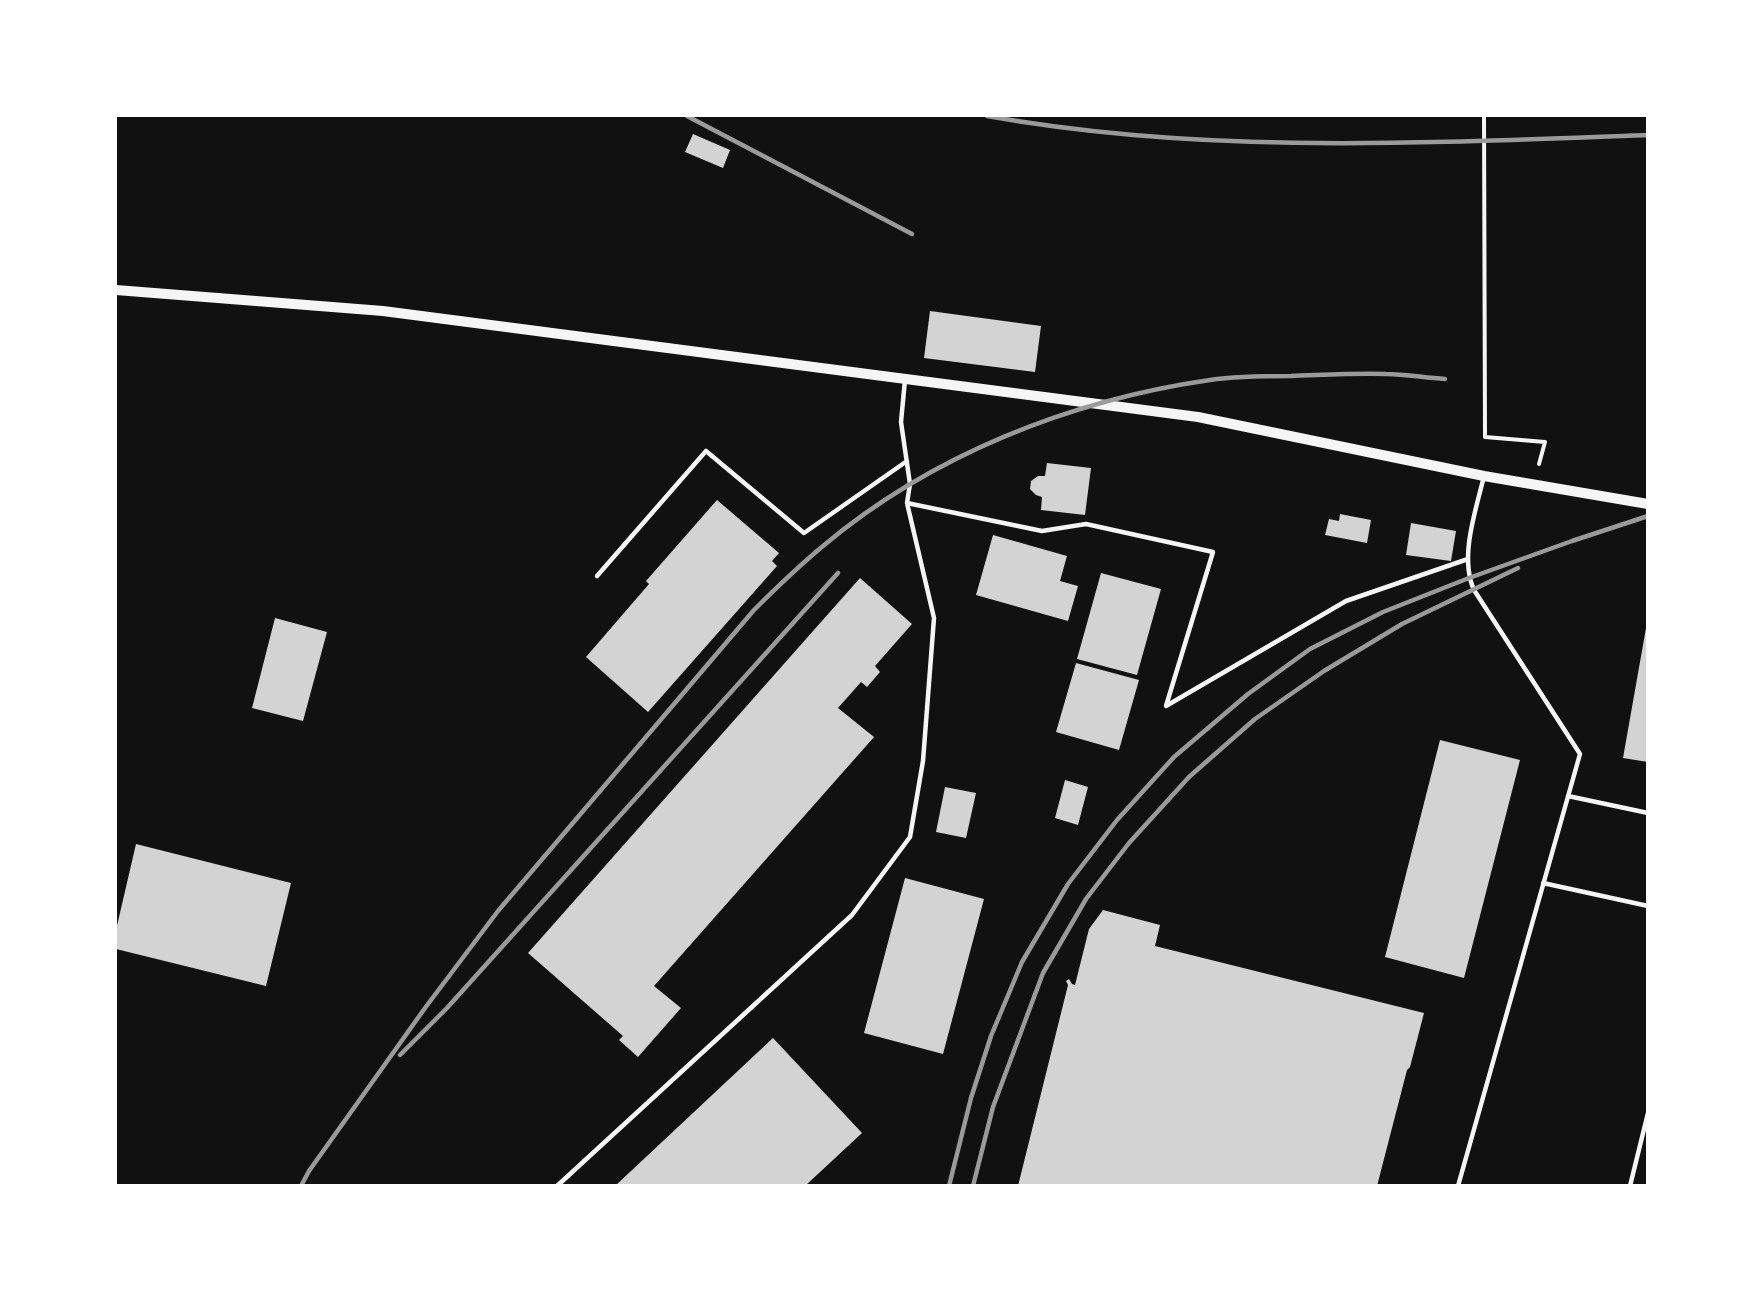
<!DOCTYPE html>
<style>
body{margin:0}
#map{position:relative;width:1763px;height:1301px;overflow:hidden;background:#111;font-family:"Work Sans",sans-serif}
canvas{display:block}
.frame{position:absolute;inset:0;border:117px solid #fff;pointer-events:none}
</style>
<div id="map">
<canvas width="1763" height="1301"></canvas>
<div class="frame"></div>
</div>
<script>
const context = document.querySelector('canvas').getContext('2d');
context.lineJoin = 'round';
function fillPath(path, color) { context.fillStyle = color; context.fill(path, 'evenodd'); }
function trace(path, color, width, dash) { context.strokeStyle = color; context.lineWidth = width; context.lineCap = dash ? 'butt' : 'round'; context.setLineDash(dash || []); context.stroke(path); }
fillPath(new Path2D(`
 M 693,134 L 730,150 L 723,168 L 685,152 Z
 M 930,311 L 1041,326 L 1035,372 L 924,358 Z
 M 1047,463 L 1091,468 L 1085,515 L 1041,510 L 1042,497 L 1036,495 L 1030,489 L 1031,481 L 1038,476 L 1045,476 Z
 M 717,500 L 779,553 L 772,561 L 777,566 L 648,712 L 586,657 L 649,584 L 646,581 Z
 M 1340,514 L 1371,520 L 1367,543 L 1325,535 L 1329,519 L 1339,521 Z
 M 1411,523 L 1456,531 L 1451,561 L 1406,555 Z
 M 993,535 L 1067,556 L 1060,581 L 1078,586 L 1068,621 L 976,595 Z
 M 1101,573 L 1161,589 L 1137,675 L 1077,659 Z
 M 860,578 L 912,624 L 875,666 L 880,672 L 867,687 L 861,682 L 838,708 L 874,737 L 654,986 L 681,1008 L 638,1057 L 619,1040 L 623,1036 L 528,953 Z
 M 275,618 L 327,632 L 303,721 L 252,708 Z
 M 1646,628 L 1648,629 L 1648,762 L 1623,758 Z
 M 1076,663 L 1139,680 L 1119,750 L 1056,732 Z
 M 1440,740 L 1520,760 L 1464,978 L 1385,957 Z
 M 1065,780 L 1088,787 L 1078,825 L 1055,818 Z
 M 945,787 L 976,793 L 966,838 L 936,832 Z
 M 136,844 L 291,883 L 266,986 L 116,949 L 116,930 Z
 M 905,878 L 984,899 L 943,1054 L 864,1033 Z
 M 1103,910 L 1160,925 L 1155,946 L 1424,1013 L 1410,1067 L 1407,1070 L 1377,1186 L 1018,1186 L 1068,985 L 1066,981 L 1069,979 L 1072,984 L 1075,985 L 1089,929 Z
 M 773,1038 L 862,1133 L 805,1186 L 615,1186 Z`), '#d3d3d3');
trace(new Path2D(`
 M 1484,116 L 1485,437 L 1545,442 L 1539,464`), '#f5f5f5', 4);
trace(new Path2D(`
 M 905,380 L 901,422 L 910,484 L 907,503 L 1042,531 L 1086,524 L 1213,552 L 1166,706 L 1346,601 L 1468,559
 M 597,576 L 706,451 L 804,533 L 907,461
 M 1568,796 L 1648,813
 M 1543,883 L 1648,906
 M 557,1186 L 852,915 L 910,837 L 923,761 L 934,618 L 907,503
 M 1458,1186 L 1580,754 L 1474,590 C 1459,557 1476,510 1484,476
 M 1630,1186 L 1648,1113`), '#f5f5f5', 4.5);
trace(new Path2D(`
 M 116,290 L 383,311 L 1198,417 L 1484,476 L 1648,504`), '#f5f5f5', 10);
trace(new Path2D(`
 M 687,116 L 912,234
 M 987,116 C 1205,155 1428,143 1648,135
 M 400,1055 L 447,1008 L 838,573
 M 301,1186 L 309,1171 L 425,1008 L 498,911 L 754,610 C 776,588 799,566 823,546 C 931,455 1071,400 1210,380 C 1236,376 1264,376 1291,376 C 1323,375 1355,373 1386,374 C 1406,374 1425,378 1445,379
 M 949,1186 L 971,1098 L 991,1036 L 1022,962 L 1068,884 L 1117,820 L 1174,757 L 1248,694 L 1310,649 L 1383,612 L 1469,578 L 1572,541 L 1648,516
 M 973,1186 L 993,1107 L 1043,973 L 1086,899 L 1129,843 L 1189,777 L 1255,719 L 1324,671 L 1402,624 L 1518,568`), '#9a9a9a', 4.5);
</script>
